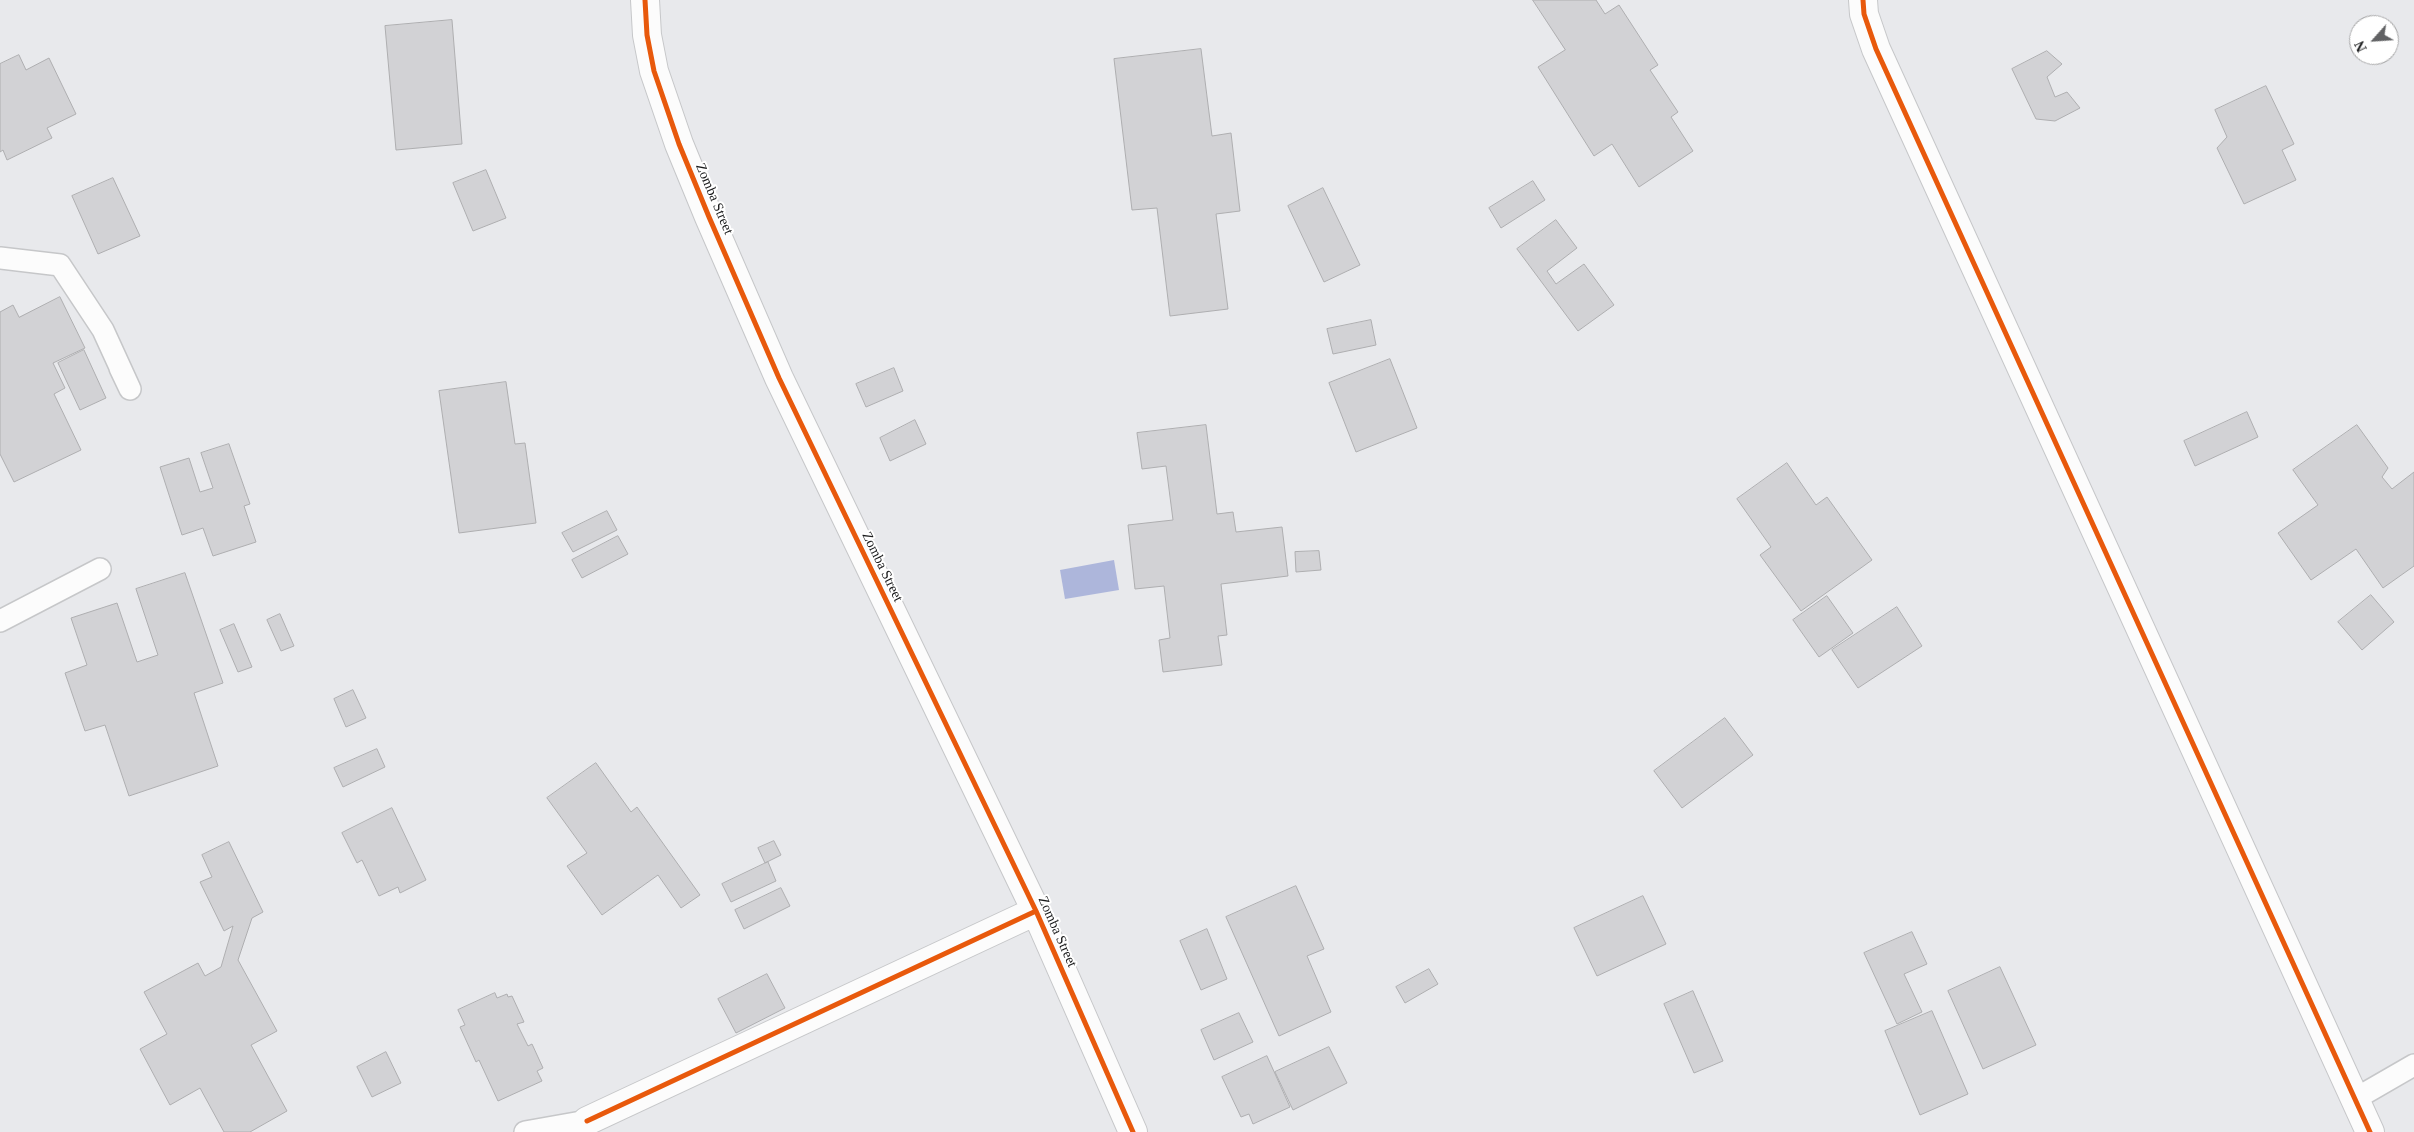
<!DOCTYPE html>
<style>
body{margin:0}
#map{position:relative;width:2414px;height:1132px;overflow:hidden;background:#e8e9ec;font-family:Georgia,serif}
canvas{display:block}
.north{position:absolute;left:2349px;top:15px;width:50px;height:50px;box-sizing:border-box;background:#fff;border:1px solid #a3a3a4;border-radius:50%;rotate:244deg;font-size:14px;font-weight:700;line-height:20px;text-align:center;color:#191a1b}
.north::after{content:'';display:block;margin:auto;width:18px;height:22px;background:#616264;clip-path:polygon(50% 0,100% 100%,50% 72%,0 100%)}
</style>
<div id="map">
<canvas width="2414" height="1132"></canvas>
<div class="north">N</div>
</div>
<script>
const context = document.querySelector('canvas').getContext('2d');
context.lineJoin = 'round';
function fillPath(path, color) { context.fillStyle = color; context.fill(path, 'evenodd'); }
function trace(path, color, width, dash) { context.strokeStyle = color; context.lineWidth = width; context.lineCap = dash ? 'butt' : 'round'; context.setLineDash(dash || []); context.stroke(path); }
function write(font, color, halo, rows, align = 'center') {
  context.font = font + ' Georgia,serif'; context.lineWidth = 4; context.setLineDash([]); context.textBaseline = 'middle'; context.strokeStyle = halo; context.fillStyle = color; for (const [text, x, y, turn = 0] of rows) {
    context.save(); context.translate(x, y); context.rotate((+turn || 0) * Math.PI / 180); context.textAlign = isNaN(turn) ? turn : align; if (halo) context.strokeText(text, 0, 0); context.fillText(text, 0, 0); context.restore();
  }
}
fillPath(new Path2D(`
 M 1114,560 L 1119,590 L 1065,599 L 1060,570 Z`), '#adb6db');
const building = new Path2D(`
 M 1533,0 L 1596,0 L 1605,14 L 1619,5 L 1658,65 L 1650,70 L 1678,112 L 1671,117 L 1693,151 L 1639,187 L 1612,144 L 1594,156 L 1538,67 L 1565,50 Z
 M 452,20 L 462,144 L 396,150 L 385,26 Z
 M 1201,49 L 1212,136 L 1231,133 L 1240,211 L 1216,214 L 1228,309 L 1170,316 L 1157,208 L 1132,210 L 1114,59 Z
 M 2047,51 L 2062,64 L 2047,77 L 2055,97 L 2067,92 L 2080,108 L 2055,121 L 2036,119 L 2012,69 Z
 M 19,55 L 26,70 L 49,58 L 76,114 L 47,128 L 52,138 L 7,160 L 3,150 L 0,152 L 0,64 Z
 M 2266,86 L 2294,144 L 2282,150 L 2296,180 L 2244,204 L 2217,148 L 2227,137 L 2215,110 Z
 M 486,170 L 506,218 L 473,231 L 453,183 Z
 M 113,178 L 140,236 L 98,254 L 72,196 Z
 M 1533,181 L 1545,200 L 1501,228 L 1489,208 Z
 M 1323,188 L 1360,265 L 1324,282 L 1288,206 Z
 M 1556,220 L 1577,248 L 1547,271 L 1556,284 L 1584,264 L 1614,305 L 1578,331 L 1517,249 Z
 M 60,297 L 85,348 L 53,363 L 65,388 L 54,394 L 81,450 L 14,482 L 0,454 L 0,312 L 13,305 L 19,317 Z
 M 1371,320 L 1376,345 L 1333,354 L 1327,329 Z
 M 84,350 L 106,398 L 80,410 L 58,363 Z
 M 1390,359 L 1417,428 L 1356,452 L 1329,383 Z
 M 894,368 L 903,391 L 866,407 L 856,384 Z
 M 506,382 L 515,444 L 525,443 L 536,523 L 459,533 L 439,391 Z
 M 2247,412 L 2258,437 L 2195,466 L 2184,441 Z
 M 915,420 L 926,444 L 890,461 L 880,438 Z
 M 1206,425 L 1217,514 L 1233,512 L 1236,532 L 1282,527 L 1288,576 L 1221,584 L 1227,635 L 1218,636 L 1222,665 L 1163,672 L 1159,640 L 1170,638 L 1164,586 L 1135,589 L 1128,525 L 1173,520 L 1166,466 L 1142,469 L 1137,433 Z
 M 2357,425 L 2388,468 L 2382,477 L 2392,489 L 2414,472 L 2414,566 L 2383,588 L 2356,549 L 2311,580 L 2278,533 L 2318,505 L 2293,470 Z
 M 229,444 L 250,504 L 244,506 L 256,542 L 213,556 L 203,528 L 182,535 L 160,467 L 189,458 L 200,492 L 213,488 L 201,453 Z
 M 1787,463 L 1816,505 L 1827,497 L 1872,560 L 1801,611 L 1760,555 L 1771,547 L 1737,499 Z
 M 607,511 L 617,530 L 573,552 L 562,533 Z
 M 618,536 L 628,554 L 582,578 L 572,560 Z
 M 1319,551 L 1321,570 L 1296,572 L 1295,552 Z
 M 185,573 L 223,683 L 194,693 L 218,766 L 129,796 L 105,725 L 85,731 L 65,673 L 87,665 L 71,618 L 117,603 L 137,662 L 158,655 L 136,589 Z
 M 2371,595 L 2394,622 L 2362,650 L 2338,622 Z
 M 1827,596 L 1853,633 L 1819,657 L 1793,620 Z
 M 1897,607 L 1922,646 L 1858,688 L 1832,650 Z
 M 280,614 L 294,646 L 281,651 L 267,620 Z
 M 234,624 L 252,667 L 238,672 L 220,630 Z
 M 353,690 L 366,718 L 346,727 L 334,699 Z
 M 1725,718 L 1753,755 L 1682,808 L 1654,771 Z
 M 377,749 L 385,767 L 343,787 L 334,768 Z
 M 596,763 L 631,812 L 637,807 L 700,895 L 681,908 L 658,875 L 602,915 L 567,866 L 587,853 L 547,798 Z
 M 392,808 L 426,880 L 400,893 L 398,887 L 379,896 L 362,860 L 357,863 L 342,833 Z
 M 774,841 L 781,855 L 765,863 L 758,848 Z
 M 229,842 L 263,912 L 252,918 L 238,960 L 277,1031 L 251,1045 L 287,1111 L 250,1132 L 224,1132 L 200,1088 L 170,1105 L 140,1049 L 167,1034 L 144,992 L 198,963 L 205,976 L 221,967 L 233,926 L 224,931 L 200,882 L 212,877 L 202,855 Z
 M 768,862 L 776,881 L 731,902 L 722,884 Z
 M 1296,886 L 1324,949 L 1307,956 L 1331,1012 L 1279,1036 L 1226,917 Z
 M 781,888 L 790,906 L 744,929 L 735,910 Z
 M 1643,896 L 1666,944 L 1597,976 L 1574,928 Z
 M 1207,929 L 1227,979 L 1201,990 L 1180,941 Z
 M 1912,932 L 1927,964 L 1904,974 L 1922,1012 L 1897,1024 L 1864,953 Z
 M 2000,967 L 2036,1045 L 1983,1069 L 1948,991 Z
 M 1429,969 L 1438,984 L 1405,1003 L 1396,987 Z
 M 767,974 L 785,1008 L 736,1033 L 718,999 Z
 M 1693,991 L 1723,1061 L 1694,1073 L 1664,1004 Z
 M 495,993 L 497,998 L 507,994 L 508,997 L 512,996 L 524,1022 L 517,1024 L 528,1046 L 532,1044 L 543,1068 L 537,1071 L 542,1081 L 498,1101 L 479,1060 L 476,1062 L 460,1027 L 465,1025 L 458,1010 Z
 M 1932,1011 L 1968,1094 L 1920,1115 L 1885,1031 Z
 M 1239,1013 L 1253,1042 L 1214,1060 L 1201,1030 Z
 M 1329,1047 L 1347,1083 L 1293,1110 L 1275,1072 Z
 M 386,1052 L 401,1083 L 372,1097 L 357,1067 Z
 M 1267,1056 L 1290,1107 L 1253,1124 L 1249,1114 L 1241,1117 L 1222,1077 Z`);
fillPath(building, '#d2d2d5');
trace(building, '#aeaeb0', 1);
const service = new Path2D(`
 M 0,258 L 60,265 L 103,330 L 130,389 L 120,368
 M 0,621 L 100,569
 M 2355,1099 L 2414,1065
 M 525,1132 L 587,1121`);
const minor = new Path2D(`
 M 645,0 L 647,35 L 654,71 L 679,144 L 709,217 L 779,378 L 1036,911 L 1133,1132
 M 1863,0 L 1864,14 L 1876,49 L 2370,1132
 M 587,1121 L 1036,911`);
trace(service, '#c6c7c9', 24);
trace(minor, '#c6c7c9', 30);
trace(service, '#fcfcfc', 21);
trace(minor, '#fcfcfc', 28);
trace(new Path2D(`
 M 645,0 L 647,35 L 654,71 L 679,144 L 709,217 L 779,378 L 1036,911 L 1133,1132
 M 1863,0 L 1864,14 L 1876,49 L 2370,1132
 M 587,1121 L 1036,911`), '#e8590c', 5);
write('14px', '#191a1b', '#fff', [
 ["Zomba Street",714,199,67],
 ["Zomba Street",882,567,64],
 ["Zomba Street",1057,932,66]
]);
</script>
